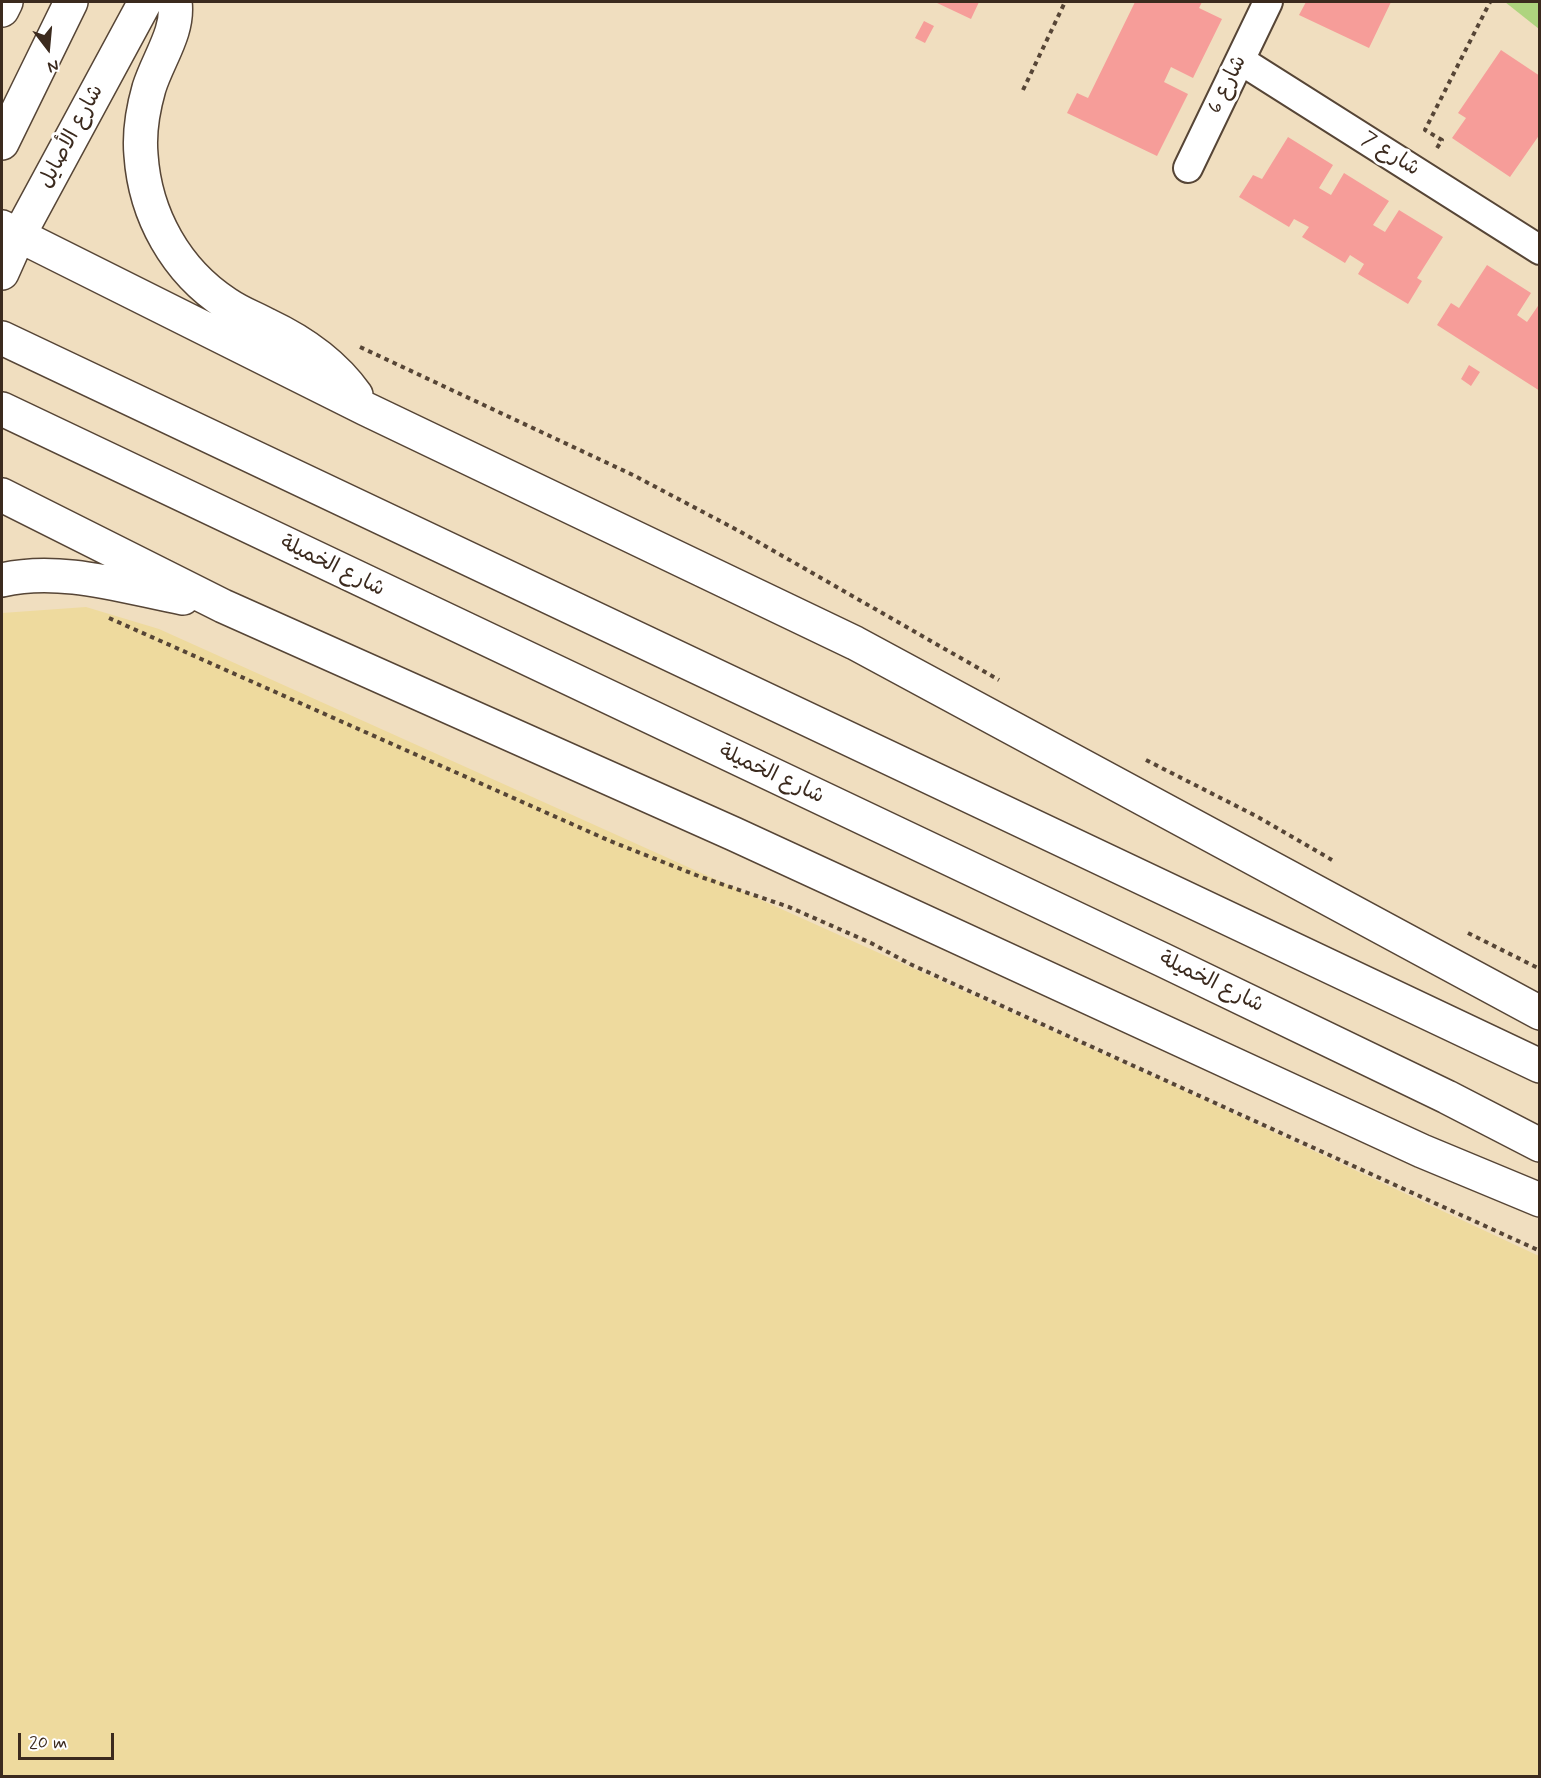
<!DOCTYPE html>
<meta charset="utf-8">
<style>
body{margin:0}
#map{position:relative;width:1541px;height:1778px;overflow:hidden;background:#f0debf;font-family:Mynerve,sans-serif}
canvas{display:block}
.frame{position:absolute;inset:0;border:3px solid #3b2a1e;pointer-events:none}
.north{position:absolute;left:18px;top:18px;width:60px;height:60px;-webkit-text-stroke:4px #fff;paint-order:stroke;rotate:164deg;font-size:16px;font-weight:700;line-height:24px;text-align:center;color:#3b2a1e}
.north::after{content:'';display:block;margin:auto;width:21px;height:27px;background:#3b2a1e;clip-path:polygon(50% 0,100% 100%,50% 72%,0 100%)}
.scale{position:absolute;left:18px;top:1733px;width:96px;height:27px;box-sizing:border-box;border:3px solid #3b2a1e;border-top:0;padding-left:8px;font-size:18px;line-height:21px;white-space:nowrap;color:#3b2a1e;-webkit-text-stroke:4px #fff;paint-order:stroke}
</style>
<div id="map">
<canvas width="1541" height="1778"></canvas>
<div class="frame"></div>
<div class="north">N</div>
<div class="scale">20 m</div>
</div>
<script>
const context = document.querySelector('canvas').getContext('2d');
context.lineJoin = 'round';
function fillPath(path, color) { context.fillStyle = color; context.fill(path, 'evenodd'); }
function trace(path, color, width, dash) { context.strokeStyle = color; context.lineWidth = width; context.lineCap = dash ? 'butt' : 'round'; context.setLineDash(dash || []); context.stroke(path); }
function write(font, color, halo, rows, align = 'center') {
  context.font = font + ' Mynerve,"Playpen Sans Arabic",sans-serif'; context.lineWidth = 6; context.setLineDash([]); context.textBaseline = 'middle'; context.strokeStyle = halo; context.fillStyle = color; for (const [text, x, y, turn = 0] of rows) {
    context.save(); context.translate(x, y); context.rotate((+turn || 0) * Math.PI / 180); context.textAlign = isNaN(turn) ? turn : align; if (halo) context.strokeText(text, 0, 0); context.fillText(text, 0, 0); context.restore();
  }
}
fillPath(new Path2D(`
 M 1505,2 L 1539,2 L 1539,29 Z`), '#aed47f');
fillPath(new Path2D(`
 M 86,607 L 159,629 L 1168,1083 L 1539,1256 L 1539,1776 L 2,1776 L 2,613 Z`), '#eeda9e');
fillPath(new Path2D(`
 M 935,2 L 979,2 L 971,19 Z
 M 1135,2 L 1202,2 L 1199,8 L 1222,19 L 1193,78 L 1171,67 L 1164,82 L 1188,94 L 1157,156 L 1067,113 L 1077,93 L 1088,98 Z
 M 1306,2 L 1391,2 L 1369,48 L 1299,15 Z
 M 924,21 L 934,26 L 925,43 L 915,38 Z
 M 1501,50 L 1540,76 L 1540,134 L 1510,177 L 1452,138 L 1466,118 L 1458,113 Z
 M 1288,137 L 1333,165 L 1319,188 L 1331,195 L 1344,173 L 1389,201 L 1373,225 L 1385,232 L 1399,210 L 1443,237 L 1417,278 L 1422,281 L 1408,304 L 1358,274 L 1364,264 L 1350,255 L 1345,263 L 1302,237 L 1309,227 L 1294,219 L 1289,227 L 1239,197 L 1253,175 L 1262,179 Z
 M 1487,265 L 1531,293 L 1517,315 L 1527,322 L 1540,303 L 1540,391 L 1437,325 L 1451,303 L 1459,308 Z
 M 1469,365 L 1480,372 L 1471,386 L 1461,379 Z`), '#f69d99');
const street = new Path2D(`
 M 1240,60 L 1540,250
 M 1188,168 L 1268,2`);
const secondary = new Path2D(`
 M 175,2 C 179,32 158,59 149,88 C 143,109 139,133 141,155 C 145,215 176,271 227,304 C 240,313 254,318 267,325 C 301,341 334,364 356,395
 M 2,10 L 6,2
 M 2,143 L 71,2
 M 2,227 L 366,409 L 855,643 L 1540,1013
 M 2,273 L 19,235 L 145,2
 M 2,338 L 1540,1066
 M 2,409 L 1163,960 L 1447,1097 L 1540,1145
 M 2,495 L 223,606 L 734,834 L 1422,1151 L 1540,1200
 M 2,580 C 60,566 125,587 183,598`);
trace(street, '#564536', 32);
trace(secondary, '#564536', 36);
trace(new Path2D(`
 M 1023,90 L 1065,2
 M 1437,148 L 1442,140 L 1425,130 L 1490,2
 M 360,347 L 633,475 L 739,531 L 999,680
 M 109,618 L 610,841 L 701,877 L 789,907 L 871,943 L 910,964 L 1540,1251
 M 1146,760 L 1258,817 L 1332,860
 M 1468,933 L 1540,969`), '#564536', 4, [4.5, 4.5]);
trace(street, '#fff', 28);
trace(secondary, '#fff', 33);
write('21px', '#3b2a1e', '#fff', [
 ["شارع 6",1228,85,-64],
 ["شارع الأصايل",72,137,-62],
 ["شارع 7",1390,155,32],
 ["شارع الخميلة",332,567,26],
 ["شارع الخميلة",771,775,25],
 ["شارع الخميلة",1211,983,26]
]);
</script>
